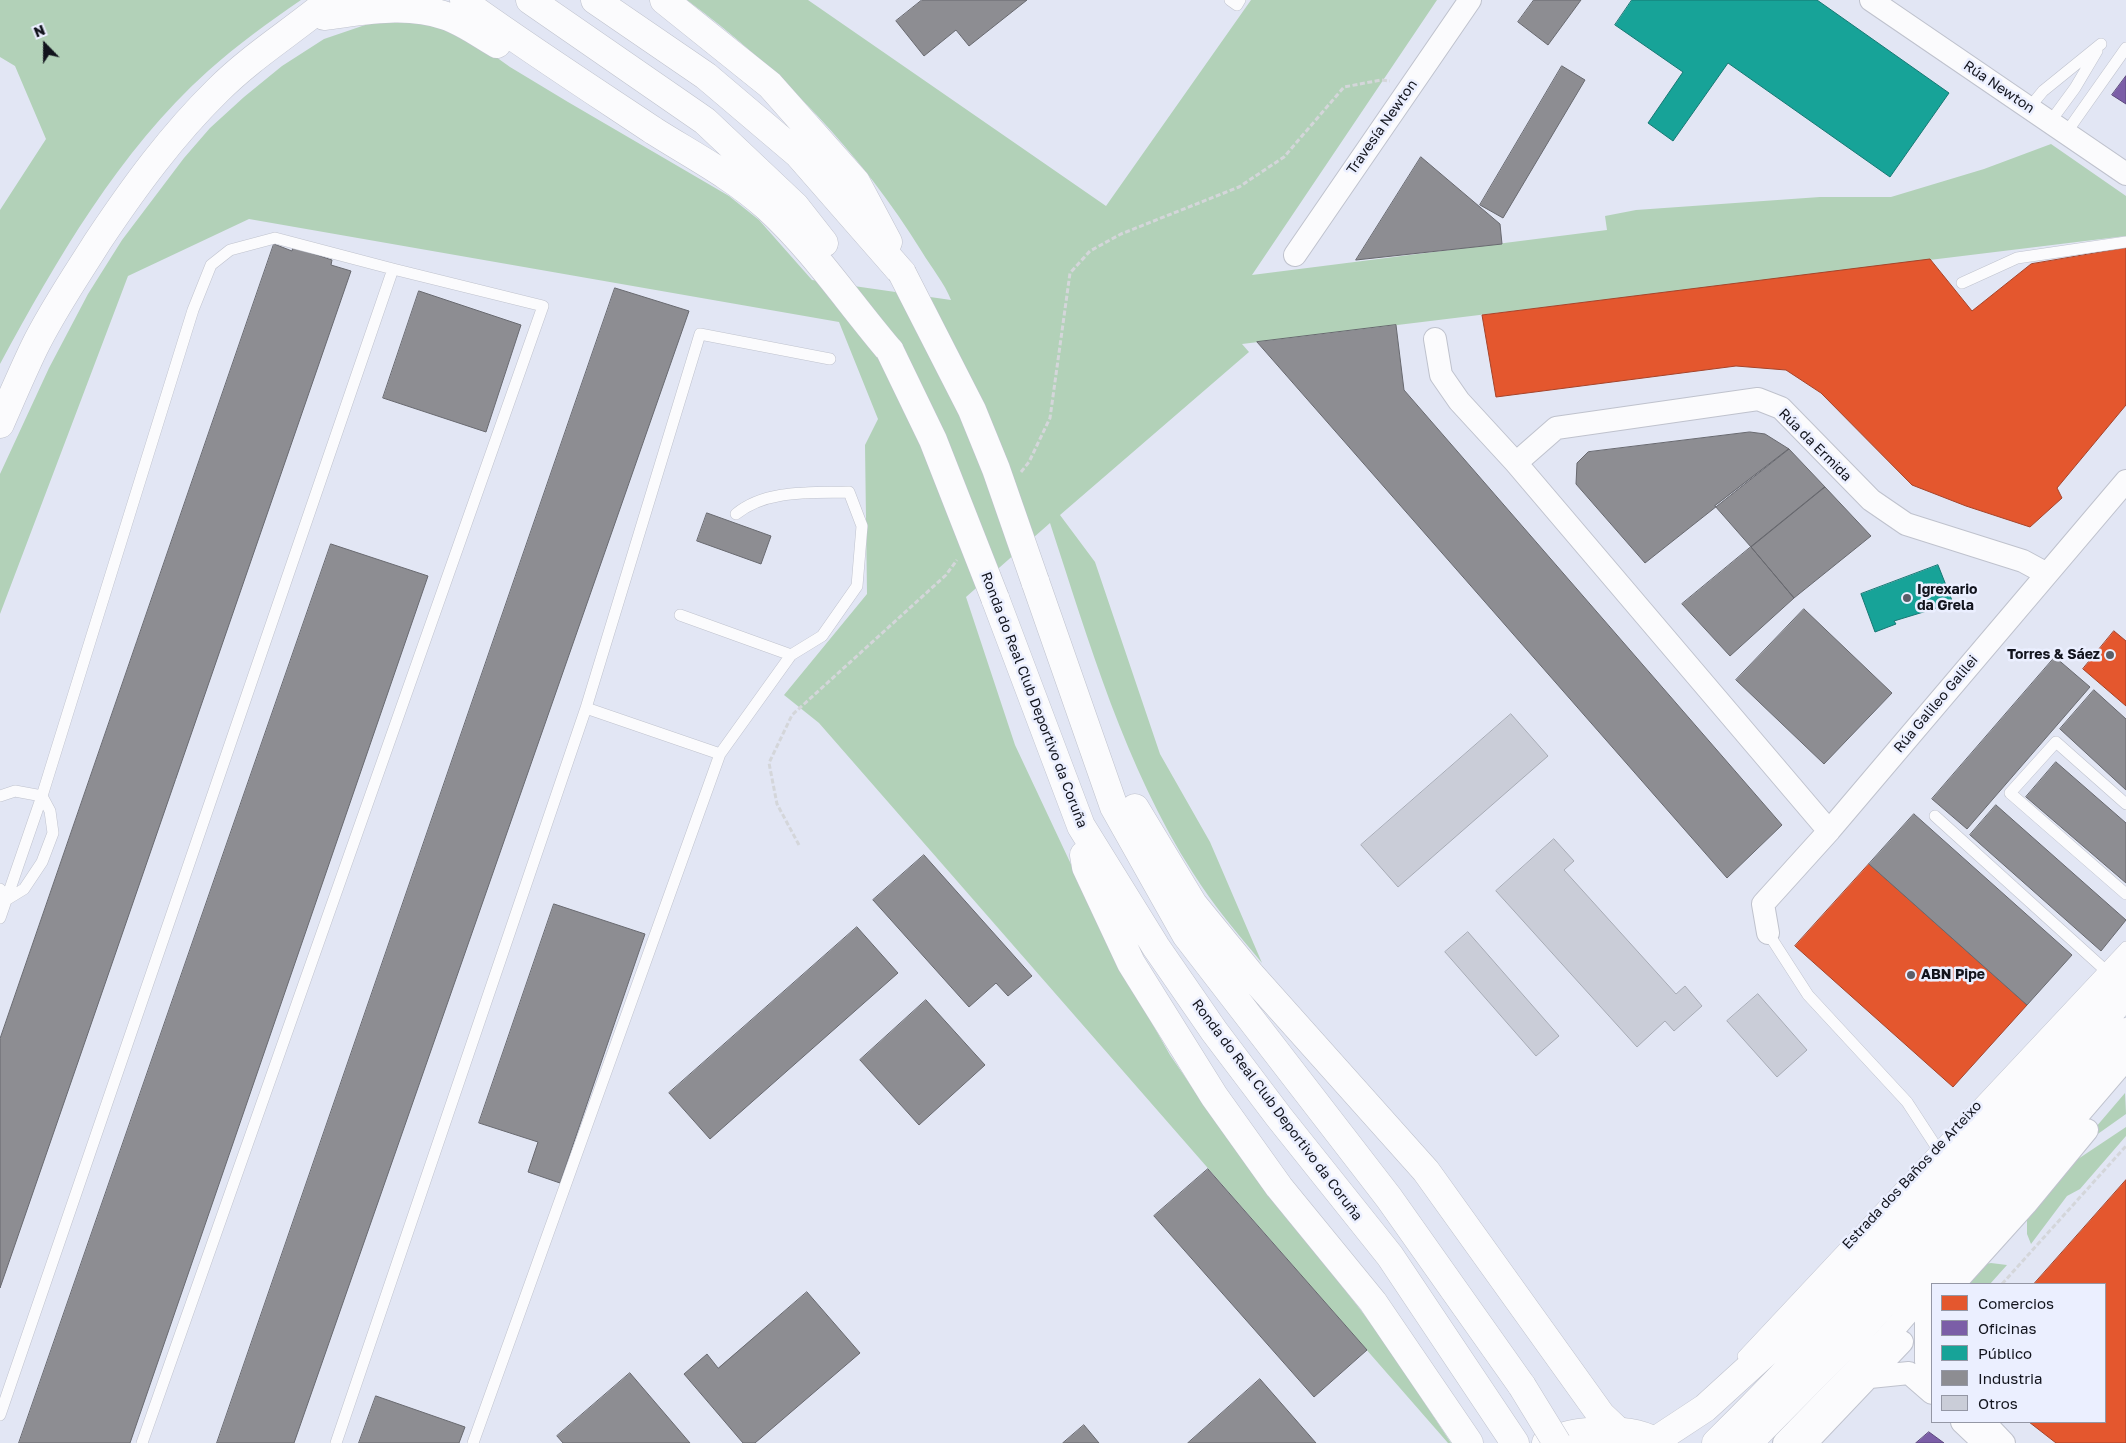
<!DOCTYPE html>
<meta charset="utf-8">
<style>
body{margin:0}
#map{position:relative;width:2126px;height:1443px;overflow:hidden;background:#e2e6f4;font-family:"Golos Text",sans-serif}
canvas{display:block}
.legend{position:absolute;left:1931px;top:1283px;width:175px;height:140px;box-sizing:border-box;background:#ebefff;border:1px solid #9497a5;margin:0;padding:6px 9px;list-style:none;font-size:15px;color:#12141d}
.legend li{display:flex;align-items:center;gap:10px;height:25px}
.legend b{width:25px;border:1px solid #9497a5}
.north{position:absolute;left:20px;top:20px;width:50px;height:50px;-webkit-text-stroke:4px #ebefff;paint-order:stroke;rotate:338deg;font-size:14px;font-weight:700;line-height:20px;text-align:center;color:#12141d}
.north::after{content:'';display:block;margin:auto;width:18px;height:22px;background:#12141d;clip-path:polygon(50% 0,100% 100%,50% 72%,0 100%)}
</style>
<div id="map">
<canvas width="2126" height="1443"></canvas>
<ul class="legend">
<li><b style="height:14px;background:#e4572e"></b>Comercios</li>
<li><b style="height:14px;background:#7b5ea7"></b>Oficinas</li>
<li><b style="height:14px;background:#17a398"></b>Público</li>
<li><b style="height:14px;background:#8d8d92"></b>Industria</li>
<li><b style="height:14px;background:#cacdd8"></b>Otros</li>
</ul>
<div class="north">N</div>
</div>
<script>
const context = document.querySelector('canvas').getContext('2d');
context.lineJoin = 'round';
function fillPath(path, color) { context.fillStyle = color; context.fill(path, 'evenodd'); }
function trace(path, color, width, dash) { context.strokeStyle = color; context.lineWidth = width; context.lineCap = dash ? 'butt' : 'round'; context.setLineDash(dash || []); context.stroke(path); }
function write(font, color, halo, rows, align = 'center') {
  context.font = font + ' "Golos Text",sans-serif'; context.lineWidth = 5; context.setLineDash([]); context.textBaseline = 'middle'; context.strokeStyle = halo; context.fillStyle = color; for (const [text, x, y, turn = 0] of rows) {
    context.save(); context.translate(x, y); context.rotate((+turn || 0) * Math.PI / 180); context.textAlign = isNaN(turn) ? turn : align; if (halo) context.strokeText(text, 0, 0); context.fillText(text, 0, 0); context.restore();
  }
}
fillPath(new Path2D(`
 M 0,0 L 301,0 C 269,22 237,45 208,71 C 119,151 57,259 0,364 L 0,210 L 46,139 L 15,66 L 0,57 Z
 M 687,0 L 808,0 L 1106,206 L 1251,0 L 1437,0 L 1252,275 L 1607,230 L 1605,216 L 1636,210 L 1820,197 L 1891,197 L 1984,169 L 2051,144 L 2126,196 L 2126,236 L 1242,344 L 1249,352 L 1060,515 L 1095,562 L 1160,754 L 1210,842 L 1262,963 C 1238,934 1213,905 1193,873 C 1125,767 1089,642 1050,523 L 966,597 L 1015,745 L 1115,958 L 1170,1055 L 1227,1138 L 1380,1335 L 1451,1443 L 1448,1443 L 819,723 L 784,695 L 867,594 L 865,445 L 878,419 L 839,322 L 249,219 L 128,276 L 0,614 L 0,474 L 49,368 L 88,294 L 122,240 L 184,158 L 210,128 L 244,97 L 282,66 L 324,39 L 371,23 L 407,18 L 461,32 L 510,67 L 568,102 L 729,196 L 759,220 L 812,280 L 951,300 C 945,284 931,267 922,252 C 862,154 779,68 687,0 Z
 M 2125,1093 L 2126,1114 L 2078,1148 Z
 M 2126,1127 L 2126,1136 L 2080,1189 L 2067,1196 L 2031,1244 L 2027,1234 L 2027,1219 L 2060,1171 Z
 M 1991,1263 L 2007,1265 L 1990,1284 L 1965,1284 L 1981,1265 Z`), '#b2d1b8');
const shops = new Path2D(`
 M 2126,248 L 2126,405 L 2057,488 L 2062,498 L 2030,527 L 1966,506 L 1912,485 L 1821,393 L 1786,370 L 1736,366 L 1496,397 L 1482,315 L 1930,259 L 1972,311 L 2031,264 Z
 M 2114,631 L 2126,641 L 2126,706 L 2083,669 Z
 M 1869,864 L 2027,1005 L 1953,1087 L 1795,946 Z
 M 2126,1180 L 2126,1443 L 2056,1443 L 2029,1422 L 2105,1422 L 2105,1284 L 2034,1284 Z`);
fillPath(shops, '#e4572e');
trace(shops, '#a54329', 1);
const offices = new Path2D(`
 M 2126,76 L 2126,104 L 2112,95 Z
 M 1929,1432 L 1944,1443 L 1916,1443 Z`);
fillPath(offices, '#7b5ea7');
trace(offices, '#5c487e', 1);
const public = new Path2D(`
 M 1632,0 L 1817,0 L 1949,93 L 1890,177 L 1728,63 L 1673,141 L 1648,123 L 1683,72 L 1615,25 Z
 M 1938,565 L 1953,603 L 1894,621 L 1896,624 L 1875,632 L 1861,594 Z`);
fillPath(public, '#17a398');
trace(public, '#167873', 1);
const industry = new Path2D(`
 M 922,0 L 1027,0 L 969,46 L 956,30 L 924,56 L 896,21 Z
 M 1534,0 L 1581,0 L 1548,45 L 1518,22 Z
 M 1562,66 L 1585,80 L 1503,218 L 1480,205 Z
 M 1421,157 L 1500,224 L 1502,244 L 1356,260 Z
 M 274,244 L 292,251 L 293,247 L 332,260 L 331,265 L 351,271 L 0,1288 L 0,1039 Z
 M 615,288 L 689,311 L 294,1443 L 217,1443 Z
 M 419,291 L 521,325 L 486,432 L 383,398 Z
 M 1396,325 L 1404,390 L 1782,825 L 1727,878 L 1257,342 Z
 M 1750,432 L 1765,434 L 1789,449 L 1645,563 L 1576,484 L 1577,463 L 1588,452 Z
 M 1789,449 L 1825,487 L 1751,547 L 1715,506 Z
 M 1825,487 L 1871,536 L 1794,598 L 1751,547 Z
 M 707,513 L 771,536 L 761,564 L 697,541 Z
 M 331,544 L 428,576 L 130,1443 L 19,1443 Z
 M 1751,547 L 1794,598 L 1730,656 L 1682,604 Z
 M 1804,609 L 1892,693 L 1824,764 L 1736,680 Z
 M 2055,657 L 2090,687 L 1967,829 L 1932,799 Z
 M 2094,690 L 2126,719 L 2126,790 L 2060,729 Z
 M 2056,762 L 2126,823 L 2126,883 L 2026,797 Z
 M 1996,805 L 2126,920 L 2101,951 L 1970,835 Z
 M 1914,814 L 2072,955 L 2027,1005 L 1869,864 Z
 M 924,855 L 1032,976 L 1008,996 L 996,983 L 969,1007 L 873,900 Z
 M 554,904 L 645,934 L 560,1183 L 528,1172 L 538,1142 L 479,1123 Z
 M 857,927 L 898,973 L 710,1139 L 669,1093 Z
 M 926,1000 L 985,1065 L 919,1125 L 860,1060 Z
 M 1208,1169 L 1367,1350 L 1314,1397 L 1154,1216 Z
 M 807,1292 L 860,1353 L 755,1443 L 743,1443 L 684,1374 L 707,1354 L 718,1368 Z
 M 630,1373 L 690,1443 L 563,1443 L 557,1436 Z
 M 1260,1379 L 1316,1443 L 1188,1443 Z
 M 376,1396 L 465,1427 L 459,1443 L 359,1443 Z
 M 1084,1425 L 1099,1443 L 1063,1443 Z`);
fillPath(industry, '#8d8d92');
trace(industry, '#68696f', 1);
const building = new Path2D(`
 M 1511,714 L 1548,756 L 1398,887 L 1361,845 Z
 M 1554,839 L 1574,861 L 1564,870 L 1676,994 L 1685,986 L 1702,1006 L 1674,1031 L 1665,1021 L 1637,1047 L 1496,891 Z
 M 1468,932 L 1559,1036 L 1536,1056 L 1445,952 Z
 M 1758,994 L 1807,1050 L 1777,1077 L 1727,1021 Z`);
fillPath(building, '#cacdd8');
trace(building, '#a7abb5', 1);
const lane = new Path2D(`
 M 1230,0 L 1237,5 L 1240,0
 M 2029,108 L 2043,91 L 2101,44
 M 2050,122 L 2075,88 L 2097,51
 M 2066,133 L 2126,48
 M 1962,283 L 2017,258 L 2126,242
 M 680,615 L 791,655
 M 586,708 L 720,754
 M 0,796 L 15,791 L 42,796 L 50,811 L 53,833 L 42,862 L 24,889 L 6,900 L 0,889
 M 2126,804 L 2056,742 L 2010,793 L 2126,894
 M 1935,816 L 2104,969
 M 0,918 L 42,796 L 193,310 L 211,265 L 230,250 L 275,238 L 393,269
 M 1768,933 L 1808,995 L 1907,1102 L 1937,1148
 M 1743,1356 L 2126,947
 M 0,1415 L 393,269 L 543,306 L 142,1443
 M 336,1443 L 586,708 L 700,334 L 830,359
 M 473,1443 L 720,754 L 791,655 L 822,636 L 857,586 L 862,526 L 849,492 C 812,493 766,489 736,514`);
const street = new Path2D(`
 M 1871,0 L 2126,174
 M 1295,255 L 1470,0
 M 1435,339 L 1441,375 L 1459,401 L 1516,463
 M 1829,831 L 1516,463 L 1556,428 L 1758,399 L 1781,408 L 1871,500 L 1906,524 L 2023,561 L 2047,574
 M 1768,933 L 1763,904 L 1829,831 L 2126,481
 M 1933,1284 L 2126,1059
 M 1954,1284 L 2026,1204 L 2087,1130
 M 1926,1313 L 1926,1362 L 1932,1369
 M 1870,1377 L 1909,1373 L 1932,1393
 M 1962,1422 L 1984,1443
 M 1984,1422 L 2004,1443
 M 1784,1443 L 1887,1337 L 1932,1285
 M 1806,1443 L 1902,1342`);
const secondary = new Path2D(`
 M 0,424 C 11,399 22,373 34,348 C 52,311 76,276 98,241 C 134,187 172,135 218,90 C 252,56 293,31 330,0`);
const primary = new Path2D(`
 M 1655,1441 L 1705,1408 L 1772,1347 L 2126,966
 M 1546,1443 C 1574,1429 1630,1425 1658,1443
 M 1716,1443 C 1860,1300 1993,1146 2126,994
 M 1748,1443 L 1862,1328 L 2126,1032`);
const highway = new Path2D(`
 M 464,0 L 475,10 C 534,52 594,91 654,131 C 692,155 734,177 767,207 C 814,250 849,303 890,351
 M 530,0 L 705,121 L 795,206 L 824,243
 M 595,0 L 706,76 L 798,154 L 902,273
 M 664,0 L 770,85 L 856,182 L 888,242
 M 324,16 C 365,11 406,2 446,16 C 464,22 481,35 497,44
 M 1035,581 L 1114,807 L 1186,935 L 1389,1198 L 1522,1386
 M 995,598 L 1081,826 L 1156,947 L 1214,1031 L 1279,1117 L 1390,1256 L 1515,1443
 M 1135,808 L 1193,904 L 1251,975 L 1426,1171 L 1601,1415 L 1619,1432
 M 1084,855 L 1086,867 L 1131,963 L 1214,1096 L 1279,1187 L 1373,1302 L 1469,1443`);
trace(lane, '#bfc2cd', 12);
trace(street, '#bfc2cd', 24);
trace(secondary, '#bfc2cd', 29);
trace(primary, '#bfc2cd', 29);
trace(highway, '#bfc2cd', 29);
trace(new Path2D(`
 M 1021,472 L 1029,462 L 1050,418 L 1070,273 L 1090,251 L 1121,234 L 1239,187 L 1284,157 L 1344,87 L 1381,80 L 1390,81
 M 799,845 L 777,804 L 769,763 L 792,715 L 946,575 L 957,560
 M 2002,1284 L 2126,1146`), '#d4d6da', 3, [5, 2.5]);
trace(lane, '#fbfbfd', 11);
trace(street, '#fbfbfd', 22);
trace(secondary, '#fbfbfd', 28);
trace(primary, '#fbfbfd', 28);
trace(highway, '#fbfbfd', 28);
const highwayBridge = new Path2D(`
 M 902,273 L 972,410 L 996,469 L 1035,581
 M 890,351 L 933,440 L 995,598
 M 1522,1386 L 1557,1443`);
trace(highwayBridge, '#bfc2cd', 29, []);
trace(highwayBridge, '#fbfbfd', 28);
for (const [x, y, r, color] of [
 [1907,598,5,"#5b5e68"],
 [2110,655,5,"#5b5e68"],
 [1911,975,5,"#5b5e68"]
]) { const dot = new Path2D(); dot.arc(x, y, r, 0, 2 * Math.PI); context.fillStyle = color; context.fill(dot); trace(dot, '#ebefff', 2); }
write('14px', '#12141d', '#ebefff', [
 ["Rúa Newton",1999,87,34],
 ["Travesía Newton",1382,127,-55],
 ["Rúa da Ermida",1815,445,45],
 ["Ronda do Real Club Deportivo da Coruña",1034,700,69],
 ["Rúa Galileo Galilei",1936,704,-50],
 ["Ronda do Real Club Deportivo da Coruña",1277,1110,53],
 ["Estrada dos Baños de Arteixo",1912,1175,-47]
]);
write('bold 14px', '#12141d', '#ebefff', [
 ["Igrexario",1917,590],
 ["da Grela",1917,606],
 ["Torres & Sáez",2100,655,"right"],
 ["ABN Pipe",1921,975]
], 'left');
</script>
